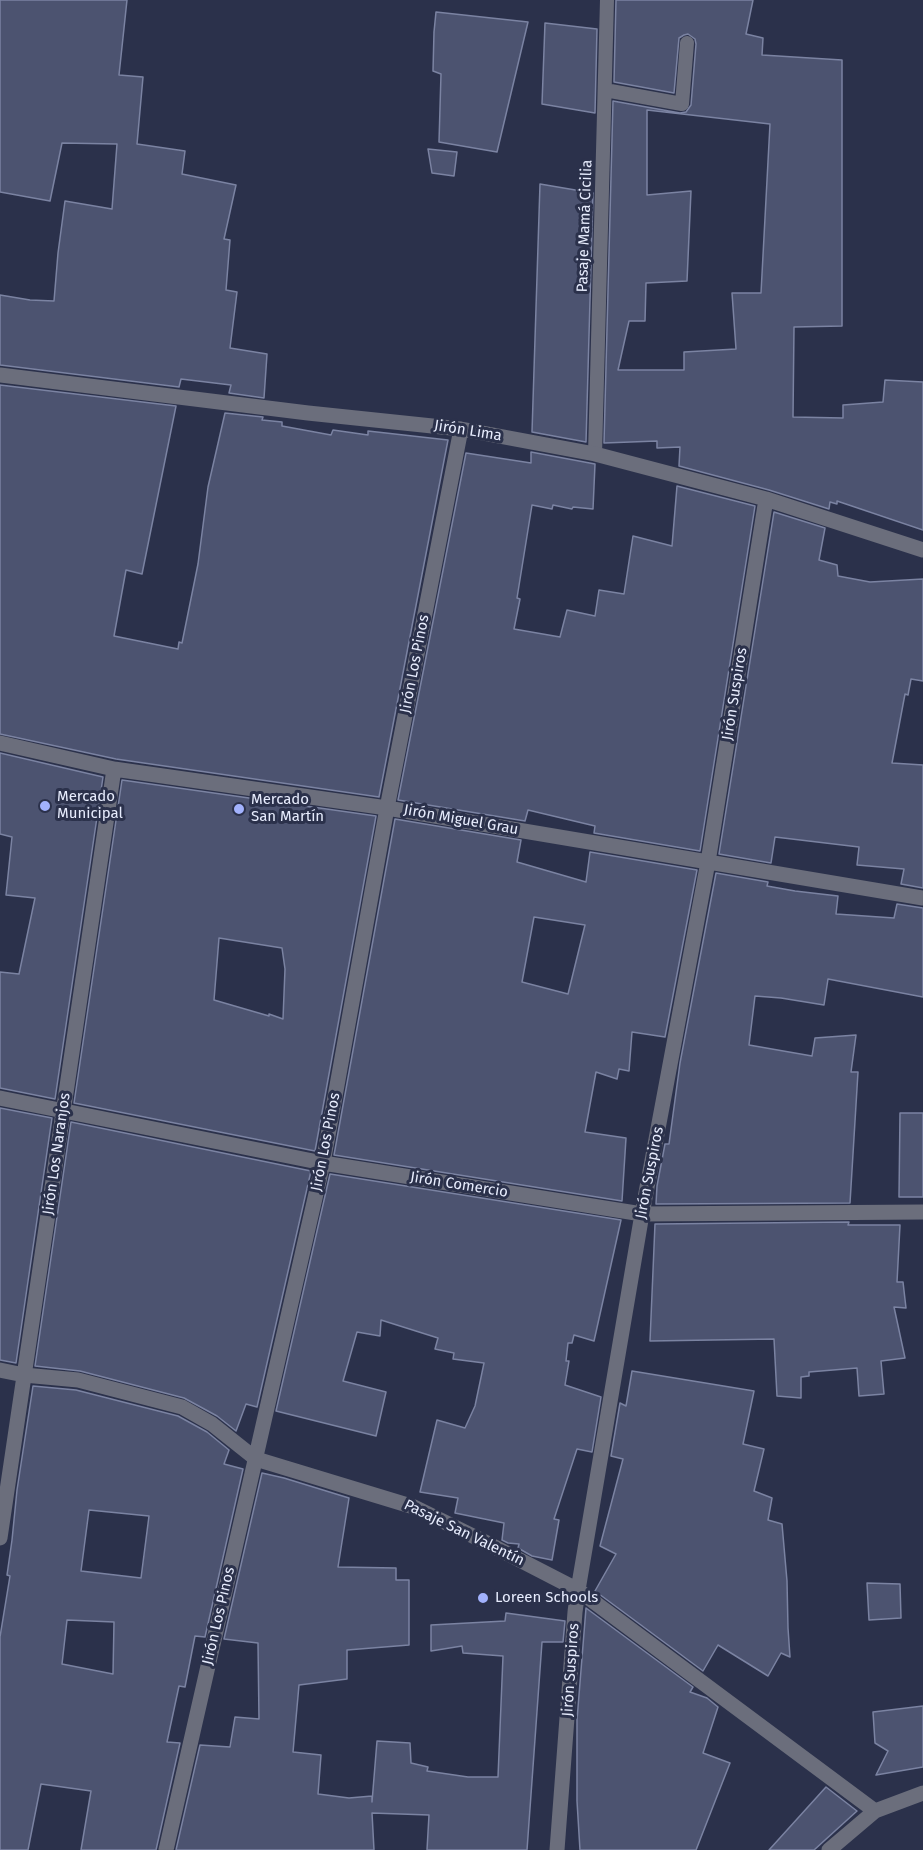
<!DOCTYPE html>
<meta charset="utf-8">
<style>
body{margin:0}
canvas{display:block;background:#2b314b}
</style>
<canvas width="923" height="1850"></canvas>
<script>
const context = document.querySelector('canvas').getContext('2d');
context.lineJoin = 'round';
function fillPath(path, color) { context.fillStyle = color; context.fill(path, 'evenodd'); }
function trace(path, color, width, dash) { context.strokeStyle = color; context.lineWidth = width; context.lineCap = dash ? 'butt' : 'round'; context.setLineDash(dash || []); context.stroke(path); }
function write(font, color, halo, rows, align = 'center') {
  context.font = font + ' "Fira Sans",sans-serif'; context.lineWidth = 6; context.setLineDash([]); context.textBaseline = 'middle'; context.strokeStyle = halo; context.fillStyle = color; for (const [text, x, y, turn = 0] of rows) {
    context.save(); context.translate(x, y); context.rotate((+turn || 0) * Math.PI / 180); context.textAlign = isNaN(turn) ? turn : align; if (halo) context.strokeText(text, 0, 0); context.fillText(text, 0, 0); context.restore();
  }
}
const building = new Path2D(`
 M 0,0 L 127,0 L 119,75 L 143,77 L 137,144 L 185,151 L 182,174 L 236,185 L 224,239 L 230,240 L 226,290 L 237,292 L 230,348 L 267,354 L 264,398 L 229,393 L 231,385 L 181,379 L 179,387 L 0,365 L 0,295 L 30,300 L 54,301 L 58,253 L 65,201 L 112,209 L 117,144 L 62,143 L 50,201 L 0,192 Z
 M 616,0 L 753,0 L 746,34 L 763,38 L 762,55 L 842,60 L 842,326 L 794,327 L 793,417 L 843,418 L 843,405 L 883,402 L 885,380 L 923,382 L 923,530 L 837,501 L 837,504 L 830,502 L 829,509 L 769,490 L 679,466 L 680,447 L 657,448 L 657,441 L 604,443 L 613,101 L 680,113 L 686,112 L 691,105 L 696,44 L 695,39 L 688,34 L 684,35 L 679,38 L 674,93 L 614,82 ZM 647,110 L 770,124 L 761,293 L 732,293 L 736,349 L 684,352 L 684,370 L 618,370 L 629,321 L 645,321 L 646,283 L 687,281 L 691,191 L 647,195 Z
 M 436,12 L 528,22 L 497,152 L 439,142 L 441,74 L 433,71 L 434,32 Z
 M 545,23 L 597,29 L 595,113 L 542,104 Z
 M 428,149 L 457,152 L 454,176 L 432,173 Z
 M 540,184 L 593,193 L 586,442 L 532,432 Z
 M 0,385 L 176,406 L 142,574 L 126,570 L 114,636 L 178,649 L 179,642 L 182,643 L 198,564 L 208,487 L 225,413 L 263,417 L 262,420 L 282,422 L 282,426 L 331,435 L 333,430 L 368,435 L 368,431 L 448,440 L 379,797 L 116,759 L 0,734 Z
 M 531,452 L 595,464 L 593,509 L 573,507 L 572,509 L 553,505 L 552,509 L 532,505 L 517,598 L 520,599 L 514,629 L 560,637 L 567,610 L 595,616 L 599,590 L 624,594 L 633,536 L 672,546 L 677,486 L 755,506 L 700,851 L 594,833 L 595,826 L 528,810 L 525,821 L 398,800 L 466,453 L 531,463 Z
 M 774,512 L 825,528 L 819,560 L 837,565 L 838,576 L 870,582 L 923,579 L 923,681 L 911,679 L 908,695 L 905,694 L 892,763 L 923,765 L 923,888 L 901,884 L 904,869 L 857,865 L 859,847 L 775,837 L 771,863 L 719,854 Z
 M 0,753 L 103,777 L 55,1099 L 0,1088 L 0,972 L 19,974 L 35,898 L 6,895 L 12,837 L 0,834 Z
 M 122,780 L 376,816 L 315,1151 L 74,1103 ZM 219,938 L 282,948 L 285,969 L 283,1019 L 269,1014 L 269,1016 L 214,1000 Z
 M 395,819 L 521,840 L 517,862 L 586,882 L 590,852 L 697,870 L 665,1037 L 632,1032 L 629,1071 L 619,1069 L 617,1079 L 596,1072 L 585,1132 L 626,1138 L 622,1201 L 334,1155 ZM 534,917 L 585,925 L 568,994 L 522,982 Z
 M 716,873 L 768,882 L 767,886 L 795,891 L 838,896 L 836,914 L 894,918 L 897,904 L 923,908 L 923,997 L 828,979 L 824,1005 L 781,998 L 755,996 L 749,1045 L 812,1056 L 815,1038 L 856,1035 L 851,1072 L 858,1072 L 850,1203 L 656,1204 L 657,1186 L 665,1144 L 669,1144 L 680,1063 Z
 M 0,1108 L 52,1118 L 16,1363 L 0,1360 Z
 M 900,1113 L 923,1113 L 923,1197 L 899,1197 Z
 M 71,1122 L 311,1171 L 257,1407 L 246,1404 L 236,1431 L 217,1416 L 184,1398 L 80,1371 L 35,1366 Z
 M 330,1174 L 621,1220 L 594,1341 L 574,1335 L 572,1343 L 568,1343 L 566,1361 L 569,1361 L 565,1385 L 601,1397 L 592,1452 L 577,1449 L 554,1519 L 559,1520 L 552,1560 L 532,1556 L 518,1548 L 519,1544 L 508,1543 L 502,1540 L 504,1523 L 455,1513 L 458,1498 L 420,1492 L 437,1420 L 465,1428 L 475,1406 L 484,1363 L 453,1359 L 454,1353 L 435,1349 L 438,1338 L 381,1320 L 380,1336 L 357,1332 L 343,1381 L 386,1392 L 376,1436 L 276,1411 Z
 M 849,1222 L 848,1225 L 900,1225 L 897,1282 L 903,1282 L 906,1308 L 894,1307 L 905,1358 L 881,1361 L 884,1394 L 859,1396 L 857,1368 L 809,1372 L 809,1376 L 801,1377 L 801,1398 L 777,1396 L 774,1339 L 650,1341 L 655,1224 Z
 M 632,1371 L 754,1391 L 743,1444 L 764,1449 L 754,1491 L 772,1498 L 768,1520 L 782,1524 L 787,1581 L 788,1628 L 790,1657 L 781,1653 L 768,1676 L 718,1645 L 703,1671 L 595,1591 L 616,1554 L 600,1546 L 623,1459 L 611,1456 L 620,1403 L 626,1406 Z
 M 33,1386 L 76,1390 L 178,1416 L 207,1432 L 229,1450 L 224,1464 L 243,1469 L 205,1637 L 195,1636 L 185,1687 L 179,1686 L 167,1742 L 180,1743 L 156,1850 L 81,1850 L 91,1791 L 41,1784 L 28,1850 L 0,1850 L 0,1637 L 10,1576 L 7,1575 L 12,1540 L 17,1490 ZM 89,1510 L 149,1516 L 141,1578 L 81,1571 ZM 67,1620 L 114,1622 L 113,1674 L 62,1664 Z
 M 262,1473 L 284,1478 L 349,1498 L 338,1567 L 396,1568 L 396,1580 L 409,1580 L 409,1645 L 347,1650 L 347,1679 L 299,1685 L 293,1752 L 321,1755 L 318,1794 L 349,1798 L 372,1796 L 372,1802 L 377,1741 L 410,1743 L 411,1763 L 428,1767 L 427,1771 L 468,1777 L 498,1777 L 503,1656 L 463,1653 L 462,1646 L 431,1651 L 431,1625 L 505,1621 L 506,1613 L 565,1621 L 563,1642 L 542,1642 L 527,1850 L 427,1850 L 429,1815 L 372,1813 L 374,1850 L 176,1850 L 200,1745 L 230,1747 L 235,1717 L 259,1719 L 258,1643 L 224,1639 Z
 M 867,1583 L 900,1584 L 901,1618 L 869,1620 Z
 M 586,1608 L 693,1687 L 690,1692 L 707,1698 L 718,1707 L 703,1753 L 730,1763 L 696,1850 L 580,1850 L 577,1801 L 577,1720 Z
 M 923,1706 L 923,1767 L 876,1775 L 888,1751 L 875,1743 L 873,1712 Z
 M 826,1787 L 857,1811 L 814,1850 L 769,1850 Z`);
fillPath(building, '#4c5370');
trace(building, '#7b83a2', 1.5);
trace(new Path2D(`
 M 605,90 L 682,104 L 687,43
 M 595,454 L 607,0`), '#6b6e7c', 14);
trace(new Path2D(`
 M 0,375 L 308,413 L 461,429 L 595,454 L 766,499 L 923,550
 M 0,743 L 114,769 L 387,808 L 923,898
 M 0,1098 L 323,1163 L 642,1214 L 923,1212
 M 0,1370 L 24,1375 L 78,1380 L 182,1407 L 212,1424 L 256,1459 L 414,1507 L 485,1542 L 578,1590 L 875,1811
 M 0,1538 L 114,769
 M 166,1850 L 323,1163 L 387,808 L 461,429
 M 557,1850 L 575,1612 L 578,1590 L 642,1214 L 708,862 L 766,499
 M 829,1850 L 875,1811 L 923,1793`), '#6b6e7c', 15);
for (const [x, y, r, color] of [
 [45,806,6,"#a2b2fd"],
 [239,809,6,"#a2b2fd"],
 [483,1598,6,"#a2b2fd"]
]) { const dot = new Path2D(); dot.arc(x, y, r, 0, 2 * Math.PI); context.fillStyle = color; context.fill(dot); trace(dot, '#2b314b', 2); }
write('15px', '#e7ecfd', '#2b314b', [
 ["Pasaje Mamá Cicilia",585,226,-88],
 ["Jirón Lima",468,431,9],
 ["Jirón Los Pinos",415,664,-79],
 ["Jirón Suspiros",735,694,-81],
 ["Jirón Miguel Grau",461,820,10],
 ["Jirón Los Pinos",326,1142,-79],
 ["Jirón Los Naranjos",57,1154,-82],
 ["Jirón Suspiros",650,1173,-79],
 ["Jirón Comercio",459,1185,9],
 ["Pasaje San Valentín",464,1533,26],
 ["Jirón Los Pinos",219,1616,-77],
 ["Jirón Suspiros",571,1670,-86]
]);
write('15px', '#e7ecfd', '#2b314b', [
 ["Mercado",57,797],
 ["Municipal",57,814],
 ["Mercado",251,800],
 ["San Martín",251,817],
 ["Loreen Schools",495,1598]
], 'left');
</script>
